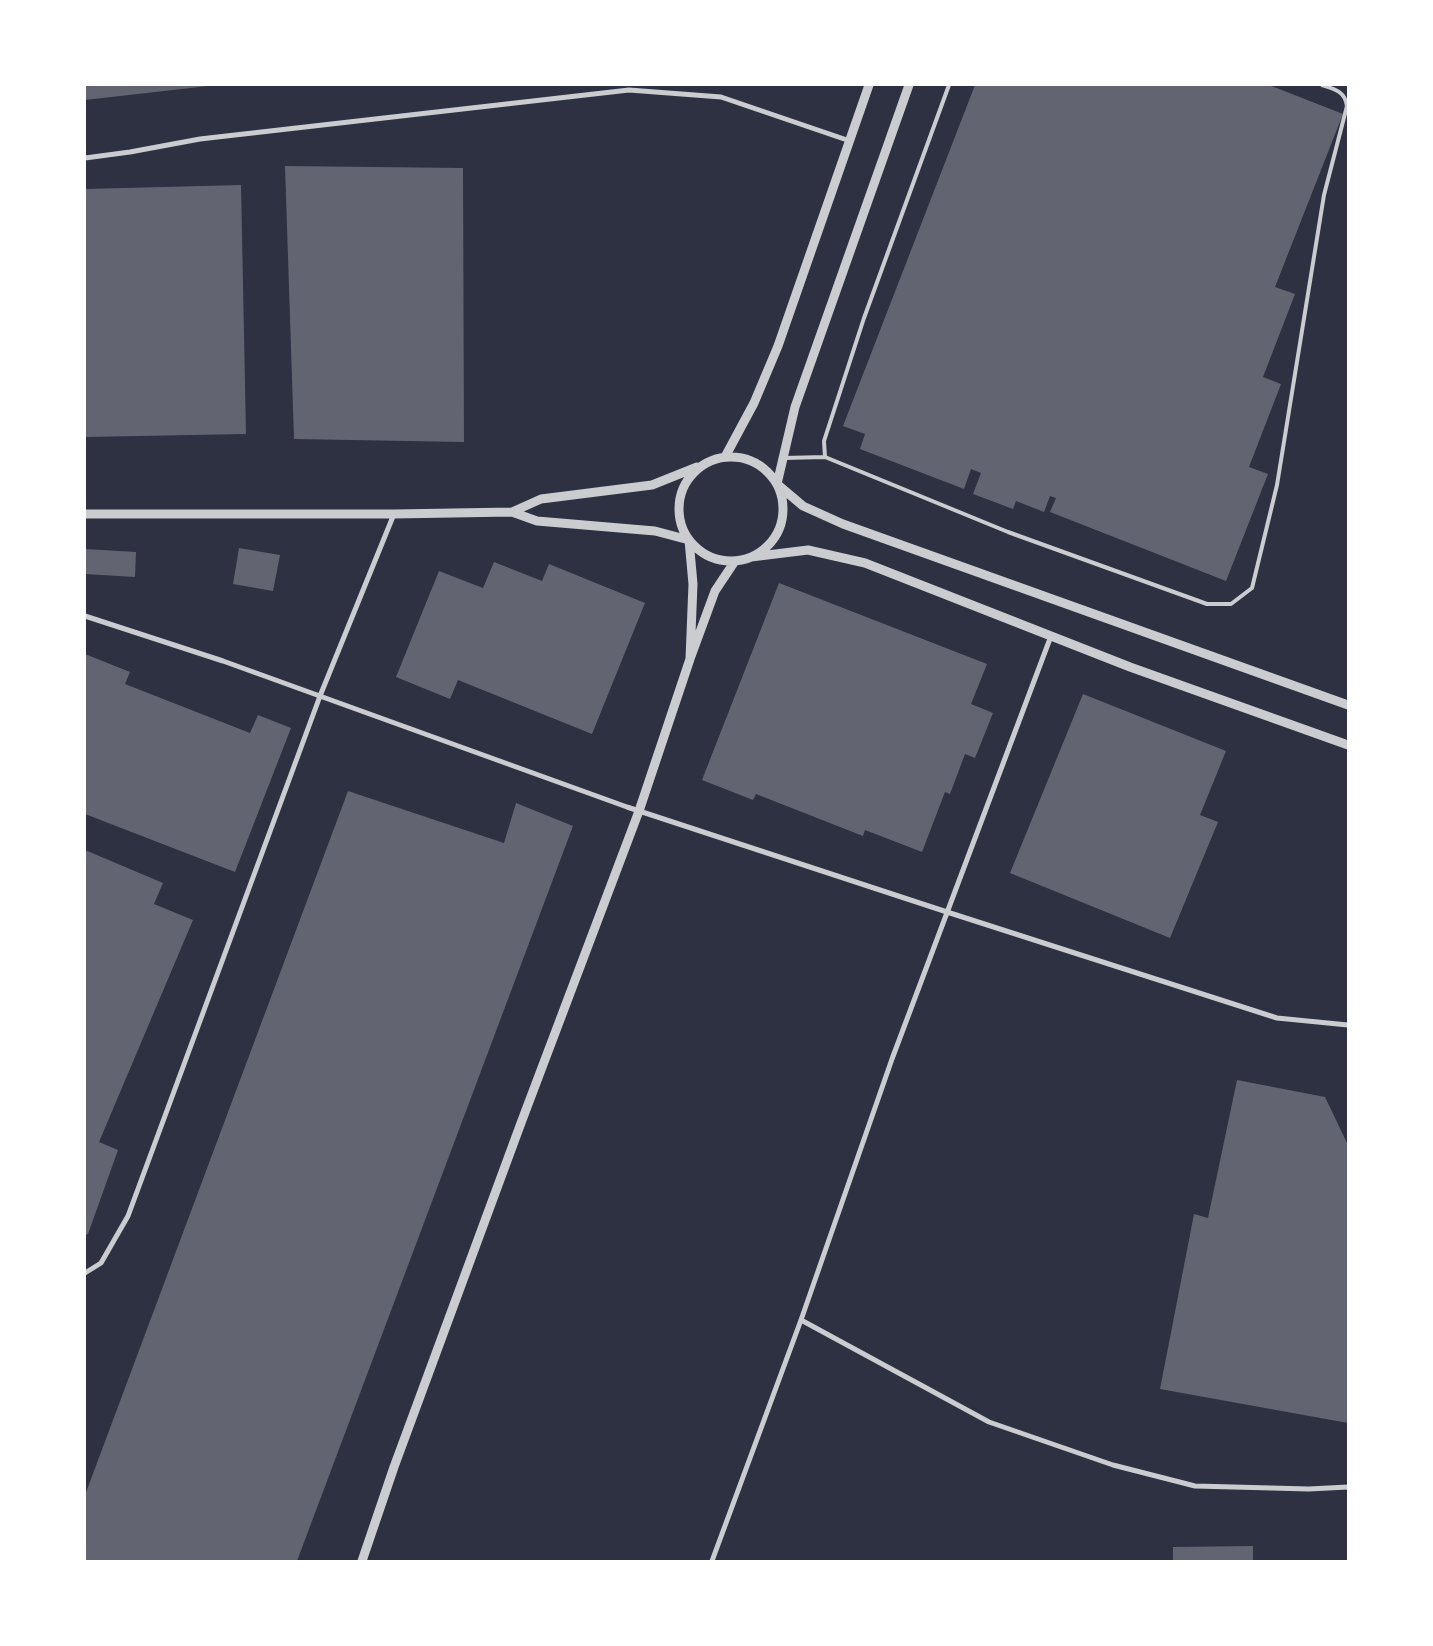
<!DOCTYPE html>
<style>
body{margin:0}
#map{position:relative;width:1433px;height:1646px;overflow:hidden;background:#2d3142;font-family:Helvetica,sans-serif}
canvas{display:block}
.frame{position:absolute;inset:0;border:86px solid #fff;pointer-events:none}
</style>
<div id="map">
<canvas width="1433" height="1646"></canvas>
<div class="frame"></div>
</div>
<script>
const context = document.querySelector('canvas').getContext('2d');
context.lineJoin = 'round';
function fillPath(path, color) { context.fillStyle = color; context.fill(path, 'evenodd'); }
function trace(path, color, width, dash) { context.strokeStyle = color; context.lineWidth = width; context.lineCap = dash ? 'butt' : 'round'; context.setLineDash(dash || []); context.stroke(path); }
fillPath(new Path2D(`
 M 85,85 L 208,85 L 208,86 L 85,100 Z
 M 975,85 L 1269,85 L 1343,114 L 1275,287 L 1295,294 L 1263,377 L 1281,384 L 1249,467 L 1268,474 L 1226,581 L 1050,512 L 1056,498 L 1050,496 L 1044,512 L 1016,501 L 1013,509 L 973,494 L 981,473 L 971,469 L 964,489 L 860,449 L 865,434 L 843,426 Z
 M 285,166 L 463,168 L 464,442 L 294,439 Z
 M 241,185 L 246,434 L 85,437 L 85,189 Z
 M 239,548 L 280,555 L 273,591 L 233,584 Z
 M 85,549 L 136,552 L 135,577 L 85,574 Z
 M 494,562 L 542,581 L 549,564 L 645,603 L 592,734 L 458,680 L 450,699 L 396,677 L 439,571 L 483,588 Z
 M 779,583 L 987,664 L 971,704 L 993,713 L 975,758 L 965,754 L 950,794 L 945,792 L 922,852 L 865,830 L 863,836 L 756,794 L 753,800 L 702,780 Z
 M 85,654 L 130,672 L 125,684 L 250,733 L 258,715 L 291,728 L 235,872 L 85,814 Z
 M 1083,694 L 1226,751 L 1200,815 L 1218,822 L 1170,938 L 1010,873 Z
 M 348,791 L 504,843 L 516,803 L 573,826 L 297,1561 L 85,1561 L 85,1495 Z
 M 85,850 L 163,883 L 154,904 L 193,920 L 99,1142 L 118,1150 L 88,1234 L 85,1235 Z
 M 1237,1080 L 1325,1097 L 1348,1145 L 1348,1423 L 1160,1389 L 1194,1214 L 1208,1218 Z
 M 1253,1546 L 1253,1561 L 1173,1561 L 1173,1547 Z`), '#626471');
trace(new Path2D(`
 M 825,457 L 824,441 L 864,318 L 949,85
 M 784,458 L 825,457 L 1008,532 L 1207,604 L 1231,604 L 1252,588 L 1277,485 L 1324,195 L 1347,106 C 1345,91 1334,89 1322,85`), '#caccd0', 4);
trace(new Path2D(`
 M 85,158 L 130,152 L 200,139 L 629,90 L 721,97 L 850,141
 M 85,616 L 223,661 L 627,807 L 947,912 L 1277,1018 L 1348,1025
 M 85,1273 L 101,1263 L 128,1216 L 320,696 L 394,514
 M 801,1320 L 989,1422 L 1113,1465 L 1195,1486 L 1309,1489 L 1348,1487
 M 712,1561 L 801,1320 L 892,1059 L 1051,636`), '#caccd0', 5);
trace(new Path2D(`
 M 909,85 L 795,407 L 777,484 L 803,506 L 843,524 L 1348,705
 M679 509a52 52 0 1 1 104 0a52 52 0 1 1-104 0Z
 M 725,457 L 754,403 L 778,346 L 869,85
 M 512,512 L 541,499 L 652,485 L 697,467
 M 85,514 L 394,514 L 512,512 L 537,521 L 655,531 L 689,540 L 693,584 L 690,659 L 715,591 L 735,561
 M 751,557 L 808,550 L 865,563 L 1130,667 L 1348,745
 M 362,1561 L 394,1467 L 521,1123 L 639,811 L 690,659`), '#caccd0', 9);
</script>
